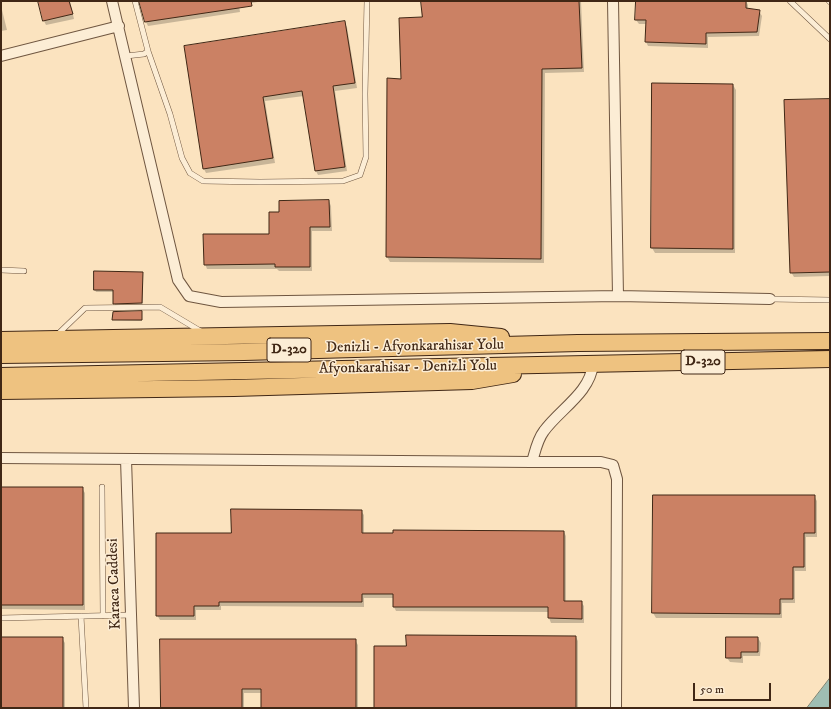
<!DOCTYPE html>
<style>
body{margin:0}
#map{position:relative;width:831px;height:709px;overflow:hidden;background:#fbe3bf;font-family:"IM FELL DW Pica",serif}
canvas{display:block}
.frame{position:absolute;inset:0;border:2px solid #402715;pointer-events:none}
.scale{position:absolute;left:693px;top:683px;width:78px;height:18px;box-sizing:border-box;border:2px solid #402715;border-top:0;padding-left:5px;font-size:12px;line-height:14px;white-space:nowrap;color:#402715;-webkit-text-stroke:3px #fcedd5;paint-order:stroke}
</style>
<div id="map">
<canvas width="831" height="709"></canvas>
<div class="frame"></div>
<div class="scale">50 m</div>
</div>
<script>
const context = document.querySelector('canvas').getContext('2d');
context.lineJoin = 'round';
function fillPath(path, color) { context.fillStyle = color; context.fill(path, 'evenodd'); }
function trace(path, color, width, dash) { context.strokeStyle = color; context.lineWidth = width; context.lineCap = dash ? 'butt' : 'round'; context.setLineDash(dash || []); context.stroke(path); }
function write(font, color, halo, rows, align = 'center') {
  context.font = font + ' "IM FELL DW Pica",serif'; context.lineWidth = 3; context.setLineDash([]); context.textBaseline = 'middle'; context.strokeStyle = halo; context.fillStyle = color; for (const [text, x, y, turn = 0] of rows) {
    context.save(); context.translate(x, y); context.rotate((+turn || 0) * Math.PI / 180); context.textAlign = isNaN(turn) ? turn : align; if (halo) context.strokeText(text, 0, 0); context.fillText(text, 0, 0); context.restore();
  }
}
const water = new Path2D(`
 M 830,678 L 830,708 L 807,708 Z`);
fillPath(water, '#9fbeb2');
trace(water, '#798273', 1);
fillPath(new Path2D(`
 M 39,1 L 70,1 L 74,19 L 46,25 L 44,21 Z
 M 140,1 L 264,1 L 239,5 L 240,12 L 148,26 L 146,22 Z
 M 422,1 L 581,1 L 584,72 L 545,73 L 544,263 L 390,262 L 387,257 L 388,80 L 402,80 L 423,18 Z
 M 637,1 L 746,1 L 748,5 L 748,9 L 759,11 L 762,16 L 759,36 L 708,37 L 708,48 L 648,46 L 646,42 L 647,24 L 639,24 L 636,20 Z
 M 1,6 L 7,30 L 1,31 Z
 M 344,22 L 347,27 L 357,88 L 335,91 L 347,171 L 318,175 L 316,171 L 304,96 L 265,101 L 275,163 L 206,173 L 204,169 L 185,46 Z
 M 733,85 L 736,90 L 735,253 L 655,253 L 652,248 Z
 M 830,100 L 830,276 L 794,277 L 791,272 Z
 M 329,201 L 331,206 L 332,231 L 312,231 L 312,271 L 279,271 L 277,269 L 207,269 L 205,264 L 270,235 Z
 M 142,273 L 143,275 L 143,305 L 115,305 L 114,292 L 96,292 L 95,290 Z
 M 142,312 L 142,321 L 114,320 L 113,319 Z
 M 1,488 L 82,488 L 85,493 L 85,610 L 1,609 Z
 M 654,496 L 814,496 L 817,501 L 817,537 L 806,537 L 806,571 L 795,571 L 795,603 L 782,603 L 782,618 L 656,618 L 653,613 Z
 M 361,511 L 364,515 L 364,534 L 564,532 L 566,536 L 566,602 L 581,602 L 584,606 L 584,623 L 551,623 L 549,618 L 549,612 L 396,611 L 394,607 L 394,598 L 364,598 L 364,607 L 221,606 L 221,610 L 196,610 L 196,620 L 160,620 L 157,615 L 232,534 Z
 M 576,637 L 578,641 L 578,708 L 375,708 L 407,647 Z
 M 1,638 L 62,638 L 65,643 L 65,708 L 1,708 Z
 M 758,638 L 761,643 L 760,656 L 743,656 L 743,663 L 730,662 L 727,658 Z
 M 355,640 L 358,645 L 358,708 L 262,708 L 262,693 L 244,693 L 244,708 L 162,708 Z`), '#0003');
const building = new Path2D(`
 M 38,1 L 69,1 L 73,14 L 43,21 Z
 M 139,1 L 251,1 L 252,6 L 145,22 Z
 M 421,1 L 579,1 L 582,68 L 542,69 L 541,259 L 386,257 L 387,78 L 401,79 L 399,18 L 422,17 Z
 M 636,1 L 746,1 L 746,8 L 760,10 L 757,32 L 706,33 L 706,44 L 645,42 L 646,20 L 635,20 Z
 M 345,21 L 355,83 L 333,86 L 345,167 L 315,171 L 302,91 L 263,97 L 273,158 L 203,169 L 184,46 Z
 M 652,83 L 733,84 L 733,249 L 651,248 Z
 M 830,99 L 830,272 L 790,273 L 784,100 Z
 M 329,200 L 330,227 L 310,227 L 310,267 L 275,267 L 275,264 L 204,265 L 203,234 L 269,234 L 269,212 L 279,212 L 279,201 Z
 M 94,271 L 143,272 L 142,303 L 113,304 L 113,290 L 94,290 Z
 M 142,311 L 142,320 L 112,320 L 113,312 Z
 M 1,487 L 83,487 L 83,605 L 1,605 Z
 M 653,495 L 815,495 L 815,533 L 804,533 L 804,567 L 793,567 L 793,599 L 780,599 L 780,614 L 652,613 Z
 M 231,509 L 362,510 L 362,533 L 393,533 L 393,530 L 564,531 L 564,601 L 582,601 L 582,619 L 548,618 L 548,607 L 393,607 L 393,594 L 362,594 L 362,602 L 219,602 L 219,606 L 194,606 L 194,616 L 156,616 L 156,533 L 231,533 Z
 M 406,635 L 576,636 L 576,708 L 374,708 L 374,646 L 406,646 Z
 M 1,637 L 63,637 L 63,708 L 1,708 Z
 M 726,637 L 758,637 L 758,652 L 741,652 L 741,658 L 726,658 Z
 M 160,639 L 356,639 L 356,708 L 261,708 L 261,689 L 242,689 L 242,708 L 161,708 Z`);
fillPath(building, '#cb8164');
trace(building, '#402715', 1);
const service = new Path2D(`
 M 135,1 L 148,51 L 170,114 L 182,158 L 190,173 L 203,181 L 260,182 L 343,181 L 360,175 L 366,157 L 365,94 L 367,1
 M 790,1 L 830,39
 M 829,1 L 830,2
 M 126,56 L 144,54 L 148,51
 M 1,270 L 24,271
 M 770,299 L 830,300
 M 57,335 L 85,308 L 160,307 L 202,332
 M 102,487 L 103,616
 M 81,616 L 86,708
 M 1,618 L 131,615`);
const minor = new Path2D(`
 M 112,1 L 178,280 L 189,296 L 221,302 L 618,296 L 770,299
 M 613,1 L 618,296
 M 1,56 L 119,26
 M 1,458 L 532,462 L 601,462 L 613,465 L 617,479 L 616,708
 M 126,459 L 134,708
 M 532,462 C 535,452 537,440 544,431 C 560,409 590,393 593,364`);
const trunk = new Path2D(`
 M 1,340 L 450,332 L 501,337
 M 1,355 L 244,352 L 578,343 L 830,341
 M 1,376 L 830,359
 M 1,391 L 234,388 L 472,381 L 513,374`);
trace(service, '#6f5640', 6);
trace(minor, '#6f5640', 12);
trace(trunk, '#402715', 18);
trace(service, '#fcedd5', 5);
trace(minor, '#fcedd5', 10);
trace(trunk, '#eec280', 16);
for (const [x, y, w] of [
 [289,350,44],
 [703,362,44]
]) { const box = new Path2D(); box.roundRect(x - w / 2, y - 12, w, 24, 3); context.fillStyle = '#fcedd5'; context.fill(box); trace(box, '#402715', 1); }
write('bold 14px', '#402715', null, [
 ["D-320",289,350],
 ["D-320",703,362]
]);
write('15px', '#402715', '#fcedd5', [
 ["Denizli - Afyonkarahisar Yolu",415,347,-1],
 ["Afyonkarahisar - Denizli Yolu",408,368,-1],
 ["Karaca Caddesi",115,584,-92]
]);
</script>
